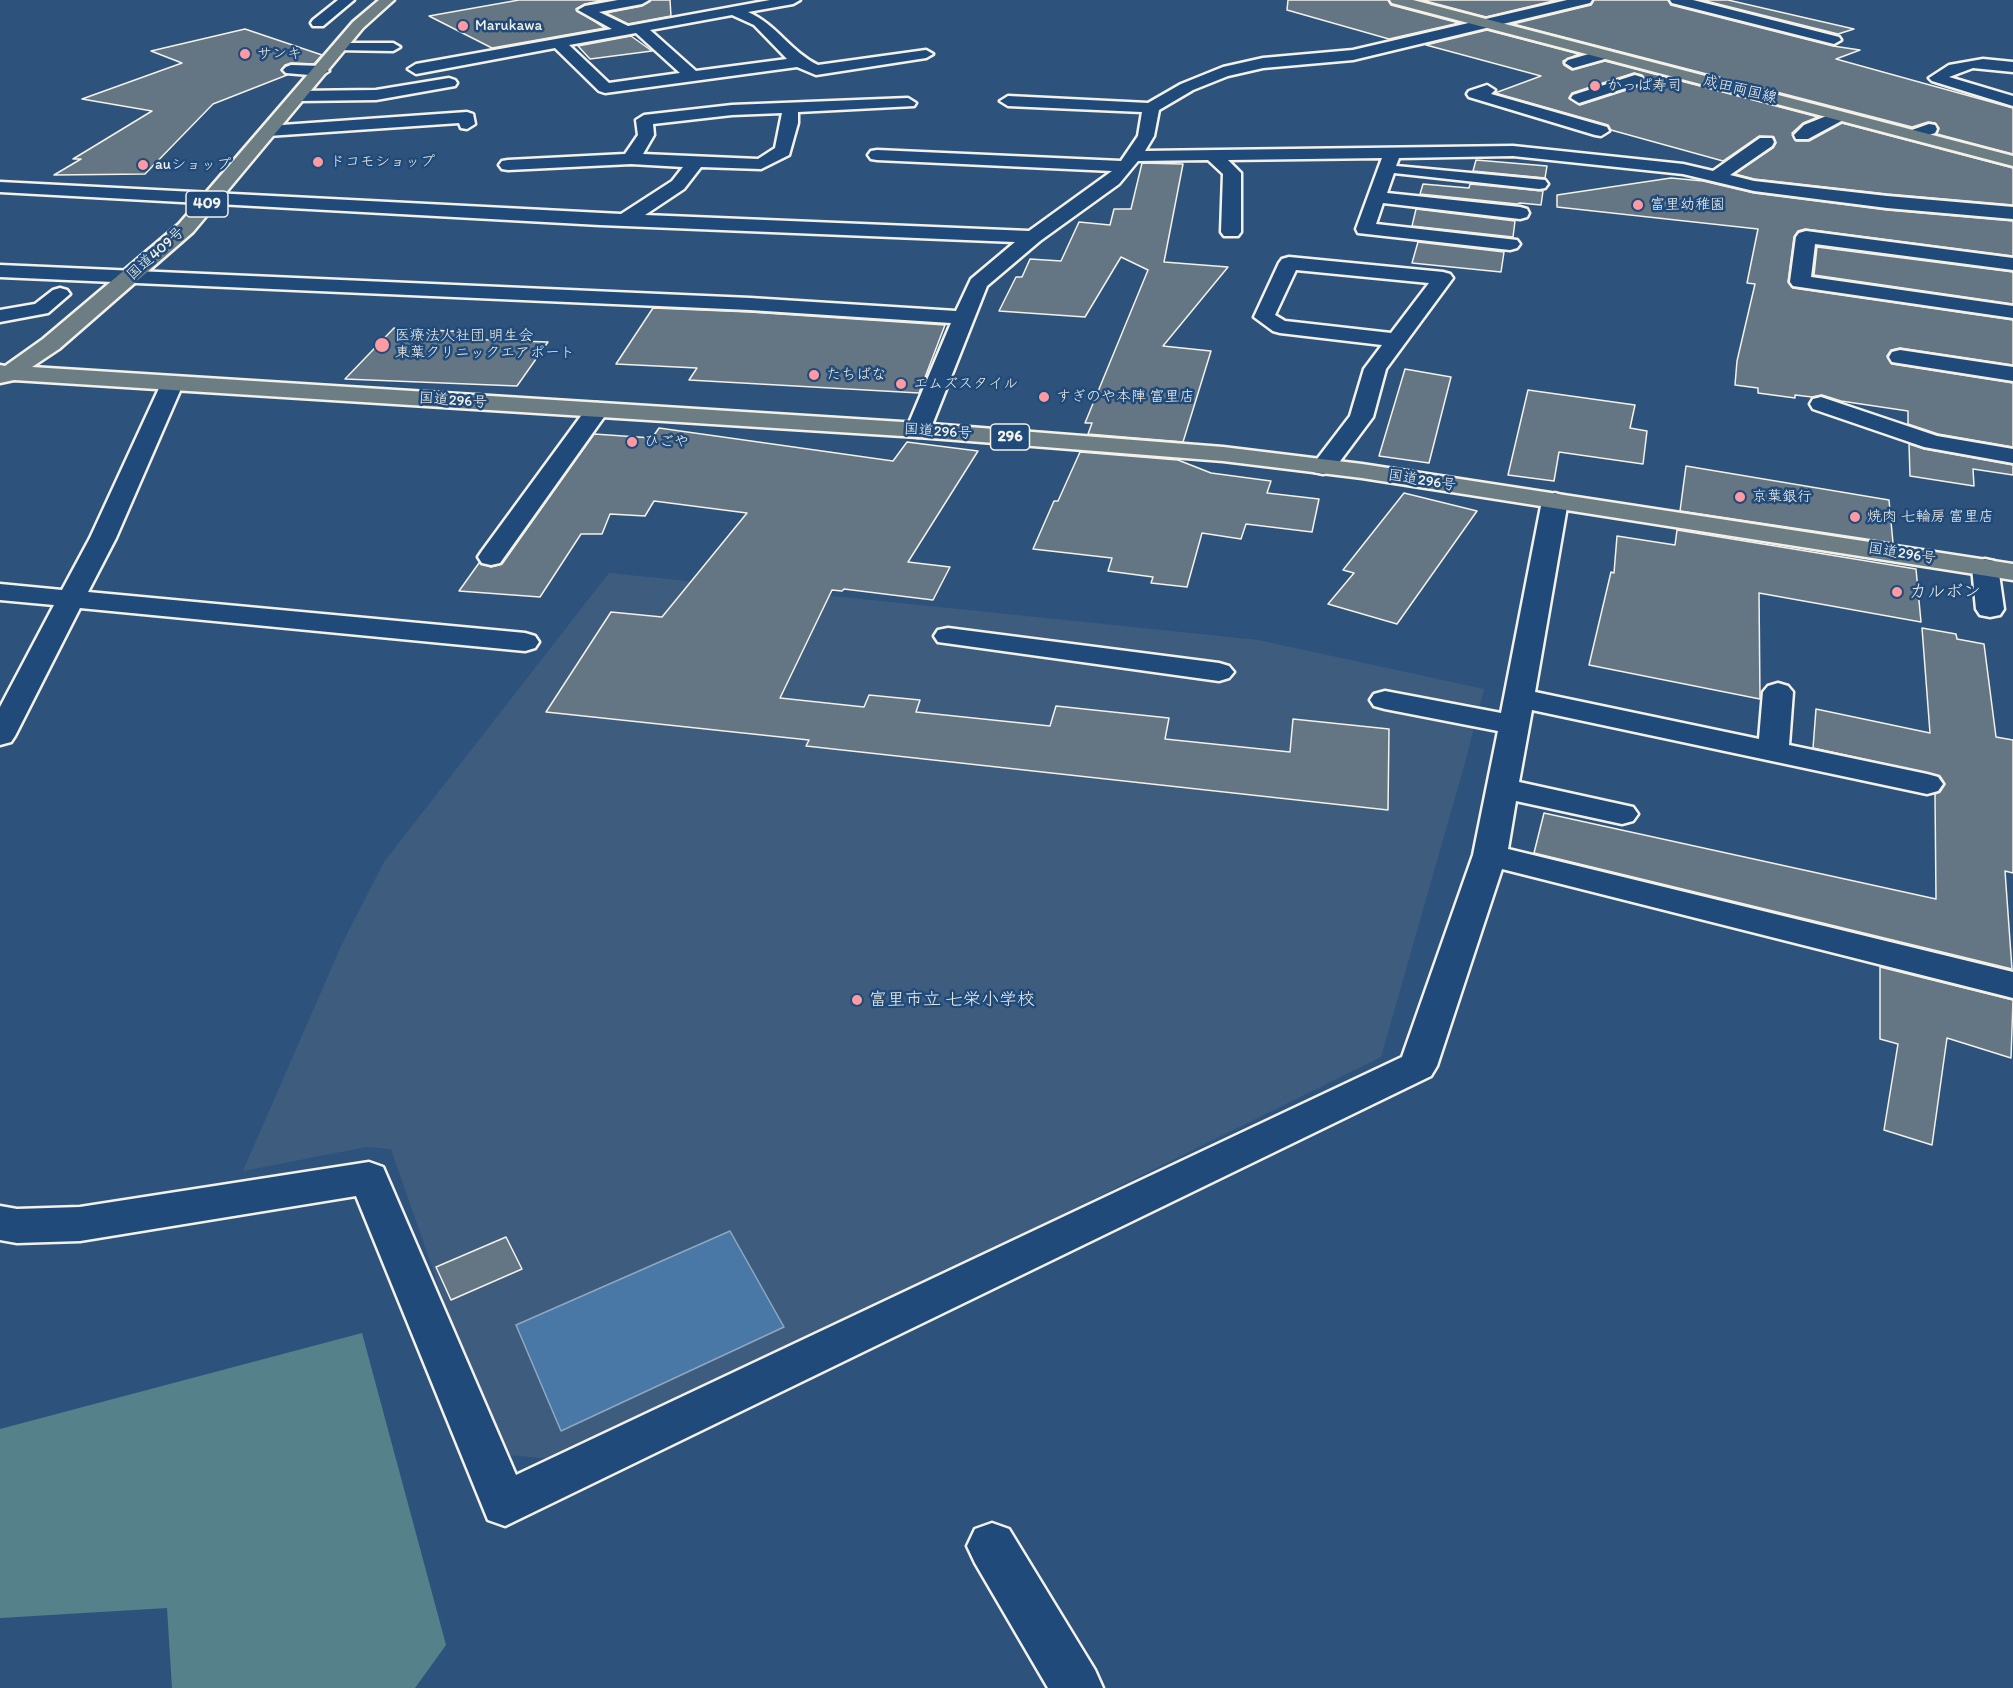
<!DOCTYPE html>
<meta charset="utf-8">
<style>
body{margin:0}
canvas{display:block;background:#2d537c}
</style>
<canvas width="2013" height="1688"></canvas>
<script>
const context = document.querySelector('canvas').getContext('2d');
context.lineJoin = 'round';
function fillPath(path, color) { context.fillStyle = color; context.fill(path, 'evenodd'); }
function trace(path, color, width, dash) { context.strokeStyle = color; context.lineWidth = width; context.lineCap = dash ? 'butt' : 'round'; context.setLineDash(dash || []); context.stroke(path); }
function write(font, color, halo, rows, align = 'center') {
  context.font = font + ' Itim,"Klee One",sans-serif'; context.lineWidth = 5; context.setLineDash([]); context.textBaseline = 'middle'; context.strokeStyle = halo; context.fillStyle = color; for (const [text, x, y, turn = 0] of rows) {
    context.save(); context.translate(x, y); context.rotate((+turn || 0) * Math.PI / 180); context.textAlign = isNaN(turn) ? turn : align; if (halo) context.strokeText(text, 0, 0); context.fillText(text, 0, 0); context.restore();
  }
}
fillPath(new Path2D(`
 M 609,573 L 1258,640 L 1484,689 L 1464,766 L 1381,1057 L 565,1460 L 497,1454 L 391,1149 L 366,1147 L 243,1171 L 342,944 L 384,862 Z`), '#3e5d7e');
fillPath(new Path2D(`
 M 362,1333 L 446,1645 L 415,1688 L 172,1688 L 167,1608 L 0,1618 L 0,1429 Z`), '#55828a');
const water = new Path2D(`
 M 730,1231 L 784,1327 L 561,1431 L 516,1325 Z`);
fillPath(water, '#4a78a6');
trace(water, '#8ea8c0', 1.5);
const building = new Path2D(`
 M 519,0 L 605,0 L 585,4 L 576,9 L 605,28 L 492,48 L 429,16 Z
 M 651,0 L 670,0 L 671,16 L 628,24 L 606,13 L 642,6 Z
 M 1288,0 L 1388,0 L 1391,5 L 1459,23 L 1389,39 L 1287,10 Z
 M 1422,0 L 1557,0 L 1486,17 Z
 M 1594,0 L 1668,0 L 1671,5 L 1833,46 L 1860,50 L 1836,59 L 2013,108 L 2013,154 L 1937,134 L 1939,128 L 1935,123 L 1928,122 L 1912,127 L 1513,24 L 1591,5 Z
 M 1702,0 L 1728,0 L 1854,29 L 1838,34 Z
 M 245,29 L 322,55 L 314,64 L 291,63 L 285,65 L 281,70 L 287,75 L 213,104 L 145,174 L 54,175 L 81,159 L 73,159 L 152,111 L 82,99 L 182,63 L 151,51 Z
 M 1487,30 L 1579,54 L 1563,61 L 1564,65 L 1572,70 L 1605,61 L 1818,117 L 1803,123 L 1792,133 L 1796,141 L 1809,141 L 1842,123 L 2013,168 L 2013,205 L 1887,194 L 1754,179 L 1735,174 L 1773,148 L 1776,143 L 1774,137 L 1759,136 L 1723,161 L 1611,130 L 1608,125 L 1495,93 L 1541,76 L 1426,45 ZM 1634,73 L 1642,75 L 1645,79 L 1642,85 L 1580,105 L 1569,98 L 1572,93 Z
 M 631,36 L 652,51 L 590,59 L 578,46 Z
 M 1476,160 L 1547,166 L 1545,178 L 1473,171 Z
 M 1142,163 L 1183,164 L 1164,262 L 1228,267 L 1163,346 L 1211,351 L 1183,442 L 1088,434 L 1092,423 L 1085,423 L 1148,270 L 1121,257 L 1085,317 L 999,311 L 1016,277 L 1022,277 L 1030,259 L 1061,261 L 1079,222 L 1110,225 L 1114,209 L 1131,209 Z
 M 1671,178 L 1703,181 L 1754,193 L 1887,210 L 2013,221 L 2013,256 L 1805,229 L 1798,231 L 1794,237 L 1788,282 L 1793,288 L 2013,320 L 2013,365 L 1900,348 L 1891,350 L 1887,356 L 1892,364 L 2013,383 L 2013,447 L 1938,434 L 1908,424 L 1908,411 L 1841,401 L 1822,395 L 1812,397 L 1795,395 L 1795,398 L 1758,393 L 1758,388 L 1735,385 L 1737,361 L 1755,284 L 1747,283 L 1758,229 L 1557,207 L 1557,195 Z
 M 1423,184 L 1469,188 L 1470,184 L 1543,191 L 1541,205 L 1520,203 L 1517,204 L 1420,194 Z
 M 1416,209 L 1515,221 L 1513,237 L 1412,226 Z
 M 1418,242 L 1504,252 L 1501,272 L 1412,263 Z
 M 1817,247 L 2013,272 L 2013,304 L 1814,275 Z
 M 653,308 L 750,312 L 945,325 L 919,393 L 689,380 L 697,368 L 616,364 Z
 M 394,328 L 468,332 L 462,339 L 548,342 L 517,386 L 345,379 Z
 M 1405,369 L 1451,377 L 1429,463 L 1379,456 Z
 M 1528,390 L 1635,405 L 1630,428 L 1647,431 L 1643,464 L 1559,452 L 1554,481 L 1508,475 Z
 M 659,428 L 893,461 L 907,442 L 978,451 L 908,562 L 950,567 L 933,600 L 844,589 L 842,591 L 832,590 L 780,698 L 864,707 L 869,695 L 920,700 L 916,712 L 1050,726 L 1056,706 L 1169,718 L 1165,739 L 1290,752 L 1293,719 L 1389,729 L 1388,810 L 806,746 L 809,740 L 546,712 L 611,612 L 662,617 L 747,513 L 654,501 L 645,516 L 610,514 L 602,534 L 581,534 L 540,597 L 459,591 L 479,563 L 491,567 L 502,564 L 594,434 L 652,438 Z
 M 1909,444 L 1924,449 L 2013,465 L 2013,475 L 1973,469 L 1974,486 L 1910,476 Z
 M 1080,452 L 1178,460 L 1211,473 L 1271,481 L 1267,493 L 1319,499 L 1312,532 L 1246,524 L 1241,539 L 1202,533 L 1187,587 L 1151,583 L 1153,577 L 1108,571 L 1112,558 L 1033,549 L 1054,501 L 1058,501 Z
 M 1686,466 L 1889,500 L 1893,543 L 1680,511 Z
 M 1404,493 L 1477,511 L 1397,624 L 1328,604 L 1354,573 L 1343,570 Z
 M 1677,530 L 1916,569 L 1921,622 L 1759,593 L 1760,699 L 1589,665 L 1611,572 L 1614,573 L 1617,536 L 1675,545 Z
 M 1922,628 L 1956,634 L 1957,639 L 1984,644 L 1996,737 L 2013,740 L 2013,873 L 2005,871 L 2012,969 L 1534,853 L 1544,813 L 1936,899 L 1935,794 L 1940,792 L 1945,784 L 1940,776 L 1813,748 L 1816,709 L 1930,733 Z
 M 1880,967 L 2013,1000 L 2011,1058 L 1947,1038 L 1932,1145 L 1884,1130 L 1898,1044 L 1880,1039 Z
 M 506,1237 L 522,1269 L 451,1300 L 436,1267 Z`);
fillPath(building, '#647584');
trace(building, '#f4f1e8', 1.5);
const minor = new Path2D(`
 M 338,0 L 354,0 L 323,26 L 313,26 L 311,23 L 313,20 Z
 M 618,0 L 649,0 L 642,4 L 599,12 L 628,26 L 770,0 L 800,0 L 793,4 L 748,12 C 776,24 791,52 818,65 L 926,50 L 933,54 L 926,58 L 816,75 L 797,67 L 605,93 L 599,91 L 555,48 L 416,74 L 408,69 L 416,64 L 612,29 L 578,10 L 585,6 ZM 732,15 L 754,25 L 787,59 L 696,71 L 650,30 ZM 636,33 L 680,73 L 609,83 L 569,45 Z
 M 1567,0 L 1592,0 L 1590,3 L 1353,60 L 1263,68 L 1228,76 L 1193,90 L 1159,110 L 1154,136 L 1145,151 L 1513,146 L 1683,164 L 1713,171 L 1760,138 L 1772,138 L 1774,142 L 1772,146 L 1730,175 L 1754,181 L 1887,196 L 2013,207 L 2013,219 L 1887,208 L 1754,191 L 1683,174 L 1513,156 L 1399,158 L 1396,166 L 1545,180 L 1548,184 L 1545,188 L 1539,189 L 1394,173 L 1387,193 L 1520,207 L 1527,209 L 1529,213 L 1527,217 L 1520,219 L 1383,203 L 1376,224 L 1517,240 L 1520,244 L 1517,248 L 1510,250 L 1358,233 L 1356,229 L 1382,158 L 1228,160 L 1241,173 L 1241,232 L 1238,236 L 1224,236 L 1221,232 L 1223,174 L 1208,160 L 1138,161 L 1119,184 L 1040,241 L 987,286 L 930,430 L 926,435 L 918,437 L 910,435 L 906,430 L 951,323 L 750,310 L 0,277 L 0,265 L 750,298 L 956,311 L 971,279 L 1015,242 L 600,225 L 0,192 L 0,182 L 621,214 L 672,181 L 683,167 L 631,164 L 508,170 L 502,169 L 499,165 L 502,161 L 508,160 L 625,154 L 638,135 L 636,120 L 644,115 L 732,105 L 908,98 L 916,103 L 914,106 L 798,112 L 798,123 L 789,155 L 761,169 L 701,167 L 684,189 L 645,215 L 1029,231 L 1112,171 L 877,160 L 871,159 L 868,155 L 871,151 L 877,150 L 1121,161 L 1138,136 L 1142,112 L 1008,106 L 1000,101 L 1008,96 L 1148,103 L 1181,84 L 1223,67 L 1263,58 L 1353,50 ZM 782,113 L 775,148 L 758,159 L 643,154 L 654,135 L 653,124 L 732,115 Z
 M 1670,0 L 1693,0 L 1839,37 L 1841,40 L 1834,44 L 1672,3 Z
 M 340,43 L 393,43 L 400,47 L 393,51 L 335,50 L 333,47 L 335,44 Z
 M 1603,50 L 1608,52 L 1611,55 L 1608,58 L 1573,68 L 1565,63 L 1568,60 Z
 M 1983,59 L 2013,62 L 2013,72 L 1973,68 L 1949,77 L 2013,96 L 2013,106 L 1932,81 L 1929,78 L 1949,65 Z
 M 291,65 L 321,66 L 329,71 L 321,76 L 286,73 L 283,70 L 286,67 Z
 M 1635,75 L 1641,77 L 1643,80 L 1641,83 L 1579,103 L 1571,98 L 1573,95 Z
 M 449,78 L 455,80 L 457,83 L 455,86 L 376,100 L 298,101 L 290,96 L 298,91 L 376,90 Z
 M 1487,85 L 1495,90 L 1491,94 L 1607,127 L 1609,131 L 1601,136 L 1595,135 L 1469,97 L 1467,94 L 1469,91 Z
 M 1839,111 L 1847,116 L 1845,119 L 1808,139 L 1796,139 L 1794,135 L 1804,125 Z
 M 467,112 L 473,114 L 475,124 L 467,129 L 461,128 L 459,123 L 268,136 L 260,131 L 268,126 Z
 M 1929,124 L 1935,125 L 1937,129 L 1935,133 L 1915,140 L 1907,135 L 1909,131 Z
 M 1806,231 L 2013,258 L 2013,270 L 1815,244 L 1811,277 L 2013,306 L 2013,318 L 1793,286 L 1790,282 L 1796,237 L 1799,233 Z
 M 1289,257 L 1443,272 L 1450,274 L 1453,278 L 1386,369 L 1373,417 L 1332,472 L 1323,474 L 1314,472 L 1311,467 L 1350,416 L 1364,369 L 1382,345 L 1280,333 L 1273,331 L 1254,317 L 1279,263 L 1282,259 ZM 1296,270 L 1429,283 L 1391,333 L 1285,321 L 1275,315 Z
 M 60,288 L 67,290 L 70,294 L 48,313 L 0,322 L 0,310 L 35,304 L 53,290 Z
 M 1900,350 L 2013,367 L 2013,381 L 1892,362 L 1889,357 L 1892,352 Z
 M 172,377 L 180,379 L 183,384 L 116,538 L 88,592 L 525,633 L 535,636 L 539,642 L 535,648 L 525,651 L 80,608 L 15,736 L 11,742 L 0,745 L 0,707 L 54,605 L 0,600 L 0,584 L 62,590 L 90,538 L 161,384 L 164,379 Z
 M 1821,397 L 1937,436 L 2013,449 L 2013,463 L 1924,447 L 1813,409 L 1810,404 L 1813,399 Z
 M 597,403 L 605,405 L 609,410 L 500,563 L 491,565 L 482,563 L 478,557 L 482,551 L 589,405 Z
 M 1555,493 L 1564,496 L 1568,501 L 1535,692 L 1759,739 L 1763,692 L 1768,686 L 1778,683 L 1788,686 L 1793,692 L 1789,745 L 1927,774 L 1938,777 L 1943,784 L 1938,791 L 1927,794 L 1532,710 L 1519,782 L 1633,807 L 1638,814 L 1633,821 L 1622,824 L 1516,801 L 1508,849 L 2013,972 L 2013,998 L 1502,869 L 1437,1066 L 1431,1076 L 505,1526 L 488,1520 L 356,1196 L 80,1241 L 17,1243 L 0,1240 L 0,1206 L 17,1209 L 80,1207 L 369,1162 L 383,1167 L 516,1475 L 1402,1057 L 1473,855 L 1498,731 L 1385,709 L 1374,706 L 1370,700 L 1374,694 L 1385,691 L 1501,713 L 1542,501 L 1546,496 Z
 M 1985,559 L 1994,561 L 1998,567 L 2004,609 L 2000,615 L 1990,617 L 1980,615 L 1976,609 L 1972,567 L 1976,561 Z
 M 948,628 L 1219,663 L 1229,666 L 1234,672 L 1229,678 L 1219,681 L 938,642 L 934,636 L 938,630 Z
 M 992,1523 L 1009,1529 L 1095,1670 L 1103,1688 L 1048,1688 L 975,1563 L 967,1546 L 975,1529 Z`);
const major = new Path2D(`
 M 1390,0 L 1413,0 L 2013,156 L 2013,166 L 1392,3 Z`);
const highway = new Path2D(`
 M 379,0 L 394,0 L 363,28 L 193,232 L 59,349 L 32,367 L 918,423 L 1223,447 L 1362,464 L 2013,564 L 2013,580 L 1362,478 L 1223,461 L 918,437 L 14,380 L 0,383 L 0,365 L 5,366 L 43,339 L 179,224 L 353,22 Z`);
trace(minor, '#f4f1e8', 5);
trace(major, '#f4f1e8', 5);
trace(highway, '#f4f1e8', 5);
fillPath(minor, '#1f4a7a');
fillPath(major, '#6c7e84');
fillPath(highway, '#6c7e84');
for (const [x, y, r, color] of [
 [463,26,6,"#ff9aa2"],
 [245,54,6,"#ff9aa2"],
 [1595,86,6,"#ff9aa2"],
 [318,162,6,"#ff9aa2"],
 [143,165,6,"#ff9aa2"],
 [1638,205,6,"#ff9aa2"],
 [382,345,8,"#ff9aa2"],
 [814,375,6,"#ff9aa2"],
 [901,384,6,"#ff9aa2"],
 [1044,397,6,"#ff9aa2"],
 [632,442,6,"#ff9aa2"],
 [1740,497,6,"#ff9aa2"],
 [1855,517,6,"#ff9aa2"],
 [1897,592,6,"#ff9aa2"],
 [857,1000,6,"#ff9aa2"]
]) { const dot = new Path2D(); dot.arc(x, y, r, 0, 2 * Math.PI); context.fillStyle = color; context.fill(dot); trace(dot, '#1f4a7a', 2); }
write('15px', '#f4f1e8', '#1f4a7a', [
 ["Marukawa",475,26],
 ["サンキ",257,54],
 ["かっぱ寿司",1607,86],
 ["ドコモショップ",330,162],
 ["auショップ",155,165],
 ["富里幼稚園",1650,205],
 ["医療法人社団 明生会",395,336],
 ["東葉クリニックエアポート",395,353],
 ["たちばな",826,375],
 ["エムズスタイル",913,384],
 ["すぎのや本陣 富里店",1056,397],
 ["ひごや",644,442],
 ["京葉銀行",1752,497],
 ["焼肉 七輪房 富里店",1867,517]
], 'left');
write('15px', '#f4f1e8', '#1f4a7a', [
 ["成田両国線",1740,90,14],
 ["国道409号",156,254,-42],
 ["国道296号",453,401,4],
 ["国道296号",938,432,4],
 ["国道296号",1422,481,9],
 ["国道296号",1902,554,9]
]);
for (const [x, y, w] of [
 [207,204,42],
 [1010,437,39]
]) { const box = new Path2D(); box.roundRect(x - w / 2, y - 13, w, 26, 4.5); context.fillStyle = '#1f4a7a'; context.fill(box); trace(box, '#f4f1e8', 1.5); }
write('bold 16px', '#f4f1e8', null, [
 ["409",207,204],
 ["296",1010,437]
]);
write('18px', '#f4f1e8', '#1f4a7a', [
 ["カルボン",1909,592],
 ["富里市立 七栄小学校",869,1000]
], 'left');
</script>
